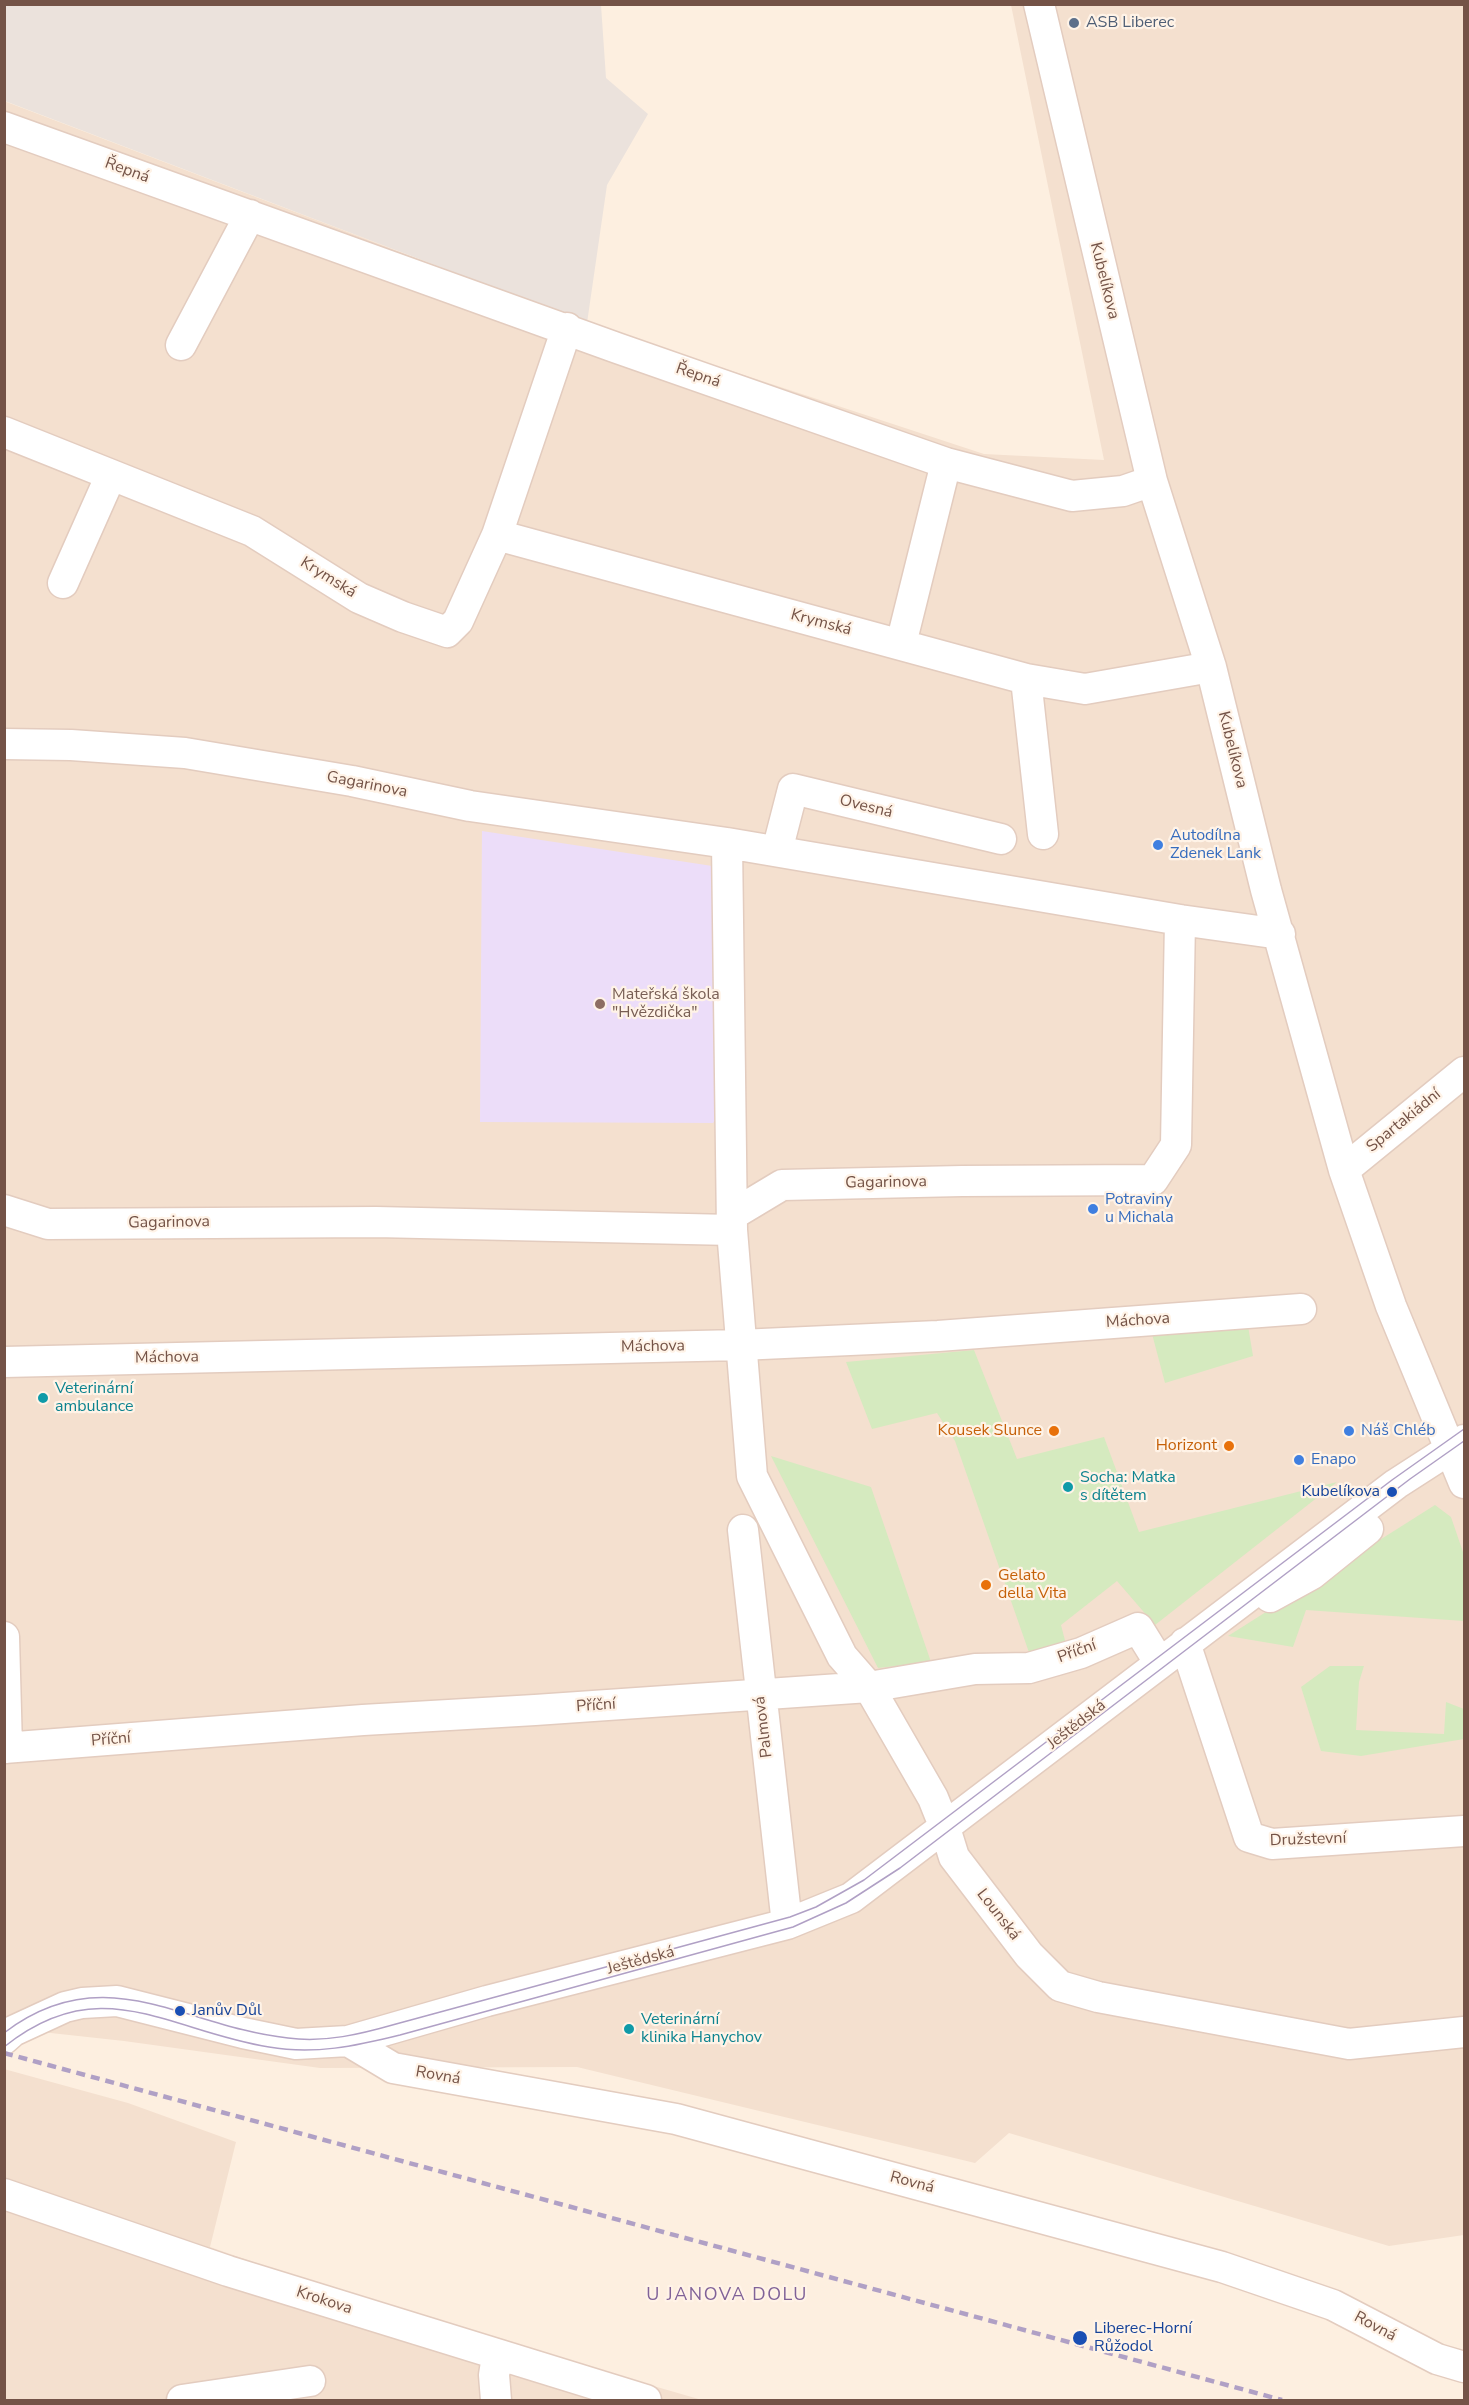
<!DOCTYPE html>
<meta charset="utf-8">
<style>
body{margin:0}
#map{position:relative;width:1469px;height:2405px;overflow:hidden;background:#fdefe0;font-family:"Nunito Sans",sans-serif}
canvas{display:block}
.frame{position:absolute;inset:0;border:6px solid #745347;pointer-events:none}
</style>
<div id="map">
<canvas width="1469" height="2405"></canvas>
<div class="frame"></div>
</div>
<script>
const context = document.querySelector('canvas').getContext('2d');
context.lineJoin = 'round';
function fillPath(path, color) { context.fillStyle = color; context.fill(path, 'evenodd'); }
function trace(path, color, width, dash) { context.strokeStyle = color; context.lineWidth = width; context.lineCap = dash ? 'butt' : 'round'; context.setLineDash(dash || []); context.stroke(path); }
function write(font, color, halo, rows, align = 'center') {
  context.font = font + ' "Nunito Sans",sans-serif'; context.lineWidth = 4.5; context.setLineDash([]); context.textBaseline = 'middle'; context.strokeStyle = halo; context.fillStyle = color; for (const [text, x, y, turn = 0] of rows) {
    context.save(); context.translate(x, y); context.rotate((+turn || 0) * Math.PI / 180); context.textAlign = isNaN(turn) ? turn : align; if (halo) context.strokeText(text, 0, 0); context.fillText(text, 0, 0); context.restore();
  }
}
fillPath(new Path2D(`
 M 1011,5 L 1464,5 L 1464,2235 L 1389,2246 L 1009,2133 L 975,2163 L 577,2067 L 320,2068 L 124,2041 L 5,2028 L 4,101 L 592,325 L 984,454 L 1104,460 Z
 M 4,2069 L 128,2103 L 236,2142 L 210,2247 L 394,2311 L 702,2400 L 5,2400 Z`), '#f4e0cf');
fillPath(new Path2D(`
 M 4,5 L 601,5 L 606,78 L 648,114 L 607,185 L 587,323 L 5,101 Z`), '#ebe2dc');
fillPath(new Path2D(`
 M 482,831 L 719,867 L 722,1111 L 713,1123 L 480,1122 Z`), '#ecddf9');
fillPath(new Path2D(`
 M 1248,1326 L 1253,1356 L 1165,1383 L 1151,1330 Z
 M 974,1350 L 1017,1459 L 1104,1437 L 1139,1532 L 1337,1482 L 1155,1625 L 1117,1581 L 1061,1625 L 1068,1652 L 1032,1661 L 955,1441 L 937,1413 L 872,1429 L 846,1362 Z
 M 771,1456 L 871,1487 L 931,1662 L 878,1668 Z
 M 1435,1505 L 1451,1517 L 1464,1555 L 1464,1621 L 1306,1610 L 1293,1647 L 1228,1636 Z
 M 1330,1666 L 1364,1666 L 1359,1682 L 1356,1730 L 1444,1734 L 1446,1702 L 1464,1709 L 1464,1739 L 1361,1756 L 1321,1751 L 1301,1687 Z`), '#d5eabf');
const minor = new Path2D(`
 M 1039,4 L 1152,481 L 1211,667 L 1266,890 L 1344,1170 L 1391,1306 L 1464,1483
 M 4,127 L 617,348 L 946,463 L 1072,496 L 1123,491 L 1152,481
 M 181,345 L 250,215
 M 4,432 L 252,531 L 359,598 L 403,617 L 447,632 L 458,621 L 497,535 L 1026,679 L 1085,689 L 1211,667
 M 497,535 L 567,328
 M 63,583 L 111,475
 M 901,644 L 946,463
 M 1026,679 L 1043,834
 M 4,744 L 71,745 L 185,753 L 352,781 L 470,806 L 727,843 L 1180,920 L 1280,934
 M 727,843 L 732,1230 L 752,1476 L 842,1656 L 869,1687 L 933,1798 L 945,1828 L 954,1857 L 1029,1955 L 1060,1986 L 1098,1997 L 1349,2044 L 1464,2032
 M 777,851 L 793,789 L 1001,839
 M 1344,1170 L 1464,1072
 M 4,1210 L 48,1224 L 376,1222 L 732,1230
 M 732,1215 L 782,1185 L 962,1181 L 1153,1180 L 1176,1145 L 1180,920
 M 4,1362 L 740,1345 L 938,1336 L 1301,1309
 M 743,1530 L 787,1924
 M 1270,1597 L 1312,1574 L 1368,1529
 M 4,1637 L 7,1748
 M 1185,1643 L 1249,1837 L 1272,1844 L 1464,1831
 M 4,1748 L 363,1720 L 535,1710 L 869,1687 L 975,1669 L 1029,1668 L 1081,1653 L 1138,1628 L 1159,1662
 M 4,2039 L 13,2031 L 65,2007 L 82,2003 L 117,2001 L 243,2033 L 296,2044 L 348,2041 L 487,2001 L 787,1924 L 851,1898 L 1396,1484 L 1464,1440
 M 348,2041 L 393,2068 L 676,2119 L 1222,2267 L 1333,2305 L 1437,2359 L 1464,2367
 M 4,2194 L 228,2271 L 646,2400
 M 182,2400 L 310,2381
 M 496,2400 L 494,2375 L 497,2356`);
trace(minor, '#e3ccbf', 33);
trace(minor, '#fff', 30);
trace(new Path2D(`
 M 4,2033 C 105,1956 184,2027 288,2038 C 325,2043 361,2034 396,2024 L 790,1917 L 816,1907 L 864,1880 L 1392,1480 L 1464,1429
 M 4,2047 C 101,1969 168,2031 269,2047 C 314,2055 356,2046 400,2035 L 793,1927 L 846,1903 L 900,1868 L 1410,1479 L 1464,1441`), '#b0a0c5', 1.5);
trace(new Path2D(`
 M 4,2053 L 1282,2400`), '#b0a0c5', 4.5, [9, 6]);
for (const [x, y, r, color] of [
 [1074,23,6,"#5c6f8a"],
 [1158,845,6,"#3f7fe0"],
 [600,1004,6,"#8d6e63"],
 [1093,1209,6,"#3f7fe0"],
 [43,1398,6,"#0f9aa8"],
 [1054,1431,6,"#e8710a"],
 [1349,1431,6,"#3f7fe0"],
 [1229,1446,6,"#e8710a"],
 [1299,1460,6,"#3f7fe0"],
 [1068,1487,6,"#0f9aa8"],
 [1392,1492,6,"#1a4fb4"],
 [986,1585,6,"#e8710a"],
 [180,2011,6,"#1a4fb4"],
 [629,2029,6,"#0f9aa8"],
 [1080,2338,8,"#1a4fb4"]
]) { const dot = new Path2D(); dot.arc(x, y, r, 0, 2 * Math.PI); context.fillStyle = color; context.fill(dot); trace(dot, '#fff3e7', 2); }
write('16px', '#4e5e75', '#fff3e7', [
 ["ASB Liberec",1086,23]
], 'left');
write('16px', '#745347', '#fff3e7', [
 ["Řepná",127,171,20],
 ["Kubelíkova",1104,281,76],
 ["Řepná",698,376,19],
 ["Krymská",328,578,32],
 ["Krymská",821,623,15],
 ["Kubelíkova",1232,750,76],
 ["Gagarinova",367,785,11],
 ["Ovesná",866,807,14],
 ["Spartakiádní",1404,1121,-39],
 ["Gagarinova",886,1183,-1],
 ["Gagarinova",169,1223,-1],
 ["Máchova",1138,1321,-4],
 ["Máchova",653,1347,-1],
 ["Máchova",167,1358,-1],
 ["Příční",1077,1652,-20],
 ["Příční",596,1706,-4],
 ["Ještědská",1077,1725,-38],
 ["Palmová",764,1727,-97],
 ["Příční",111,1740,-5],
 ["Družstevní",1308,1840,-2],
 ["Lounská",998,1915,52],
 ["Ještědská",641,1961,-15],
 ["Rovná",438,2076,10],
 ["Rovná",912,2183,15],
 ["Krokova",324,2301,18],
 ["Rovná",1375,2327,28]
]);
write('16px', '#366cbe', '#fff3e7', [
 ["Autodílna",1170,836],
 ["Zdenek Lank",1170,854],
 ["Potraviny",1105,1200],
 ["u Michala",1105,1218],
 ["Náš Chléb",1361,1431],
 ["Enapo",1311,1460]
], 'left');
write('16px', '#785e54', '#fff3e7', [
 ["Mateřská škola",612,995],
 ["\"Hvězdička\"",612,1013]
], 'left');
write('16px', '#0d838f', '#fff3e7', [
 ["Veterinární",55,1389],
 ["ambulance",55,1407],
 ["Socha: Matka",1080,1478],
 ["s dítětem",1080,1496],
 ["Veterinární",641,2020],
 ["klinika Hanychov",641,2038]
], 'left');
write('16px', '#c56008', '#fff3e7', [
 ["Kousek Slunce",1042,1431],
 ["Horizont",1217,1446],
 ["Gelato",998,1576,"left"],
 ["della Vita",998,1594,"left"]
], 'right');
write('16px', '#164399', '#fff3e7', [
 ["Kubelíkova",1380,1492,"right"],
 ["Janův Důl",192,2011],
 ["Liberec-Horní",1094,2329],
 ["Růžodol",1094,2347]
], 'left');
context.letterSpacing = '1.5px';
write('18px', '#806298', '#fff3e7', [
 ["U JANOVA DOLU",727,2296]
]);
context.letterSpacing = '0px';
</script>
